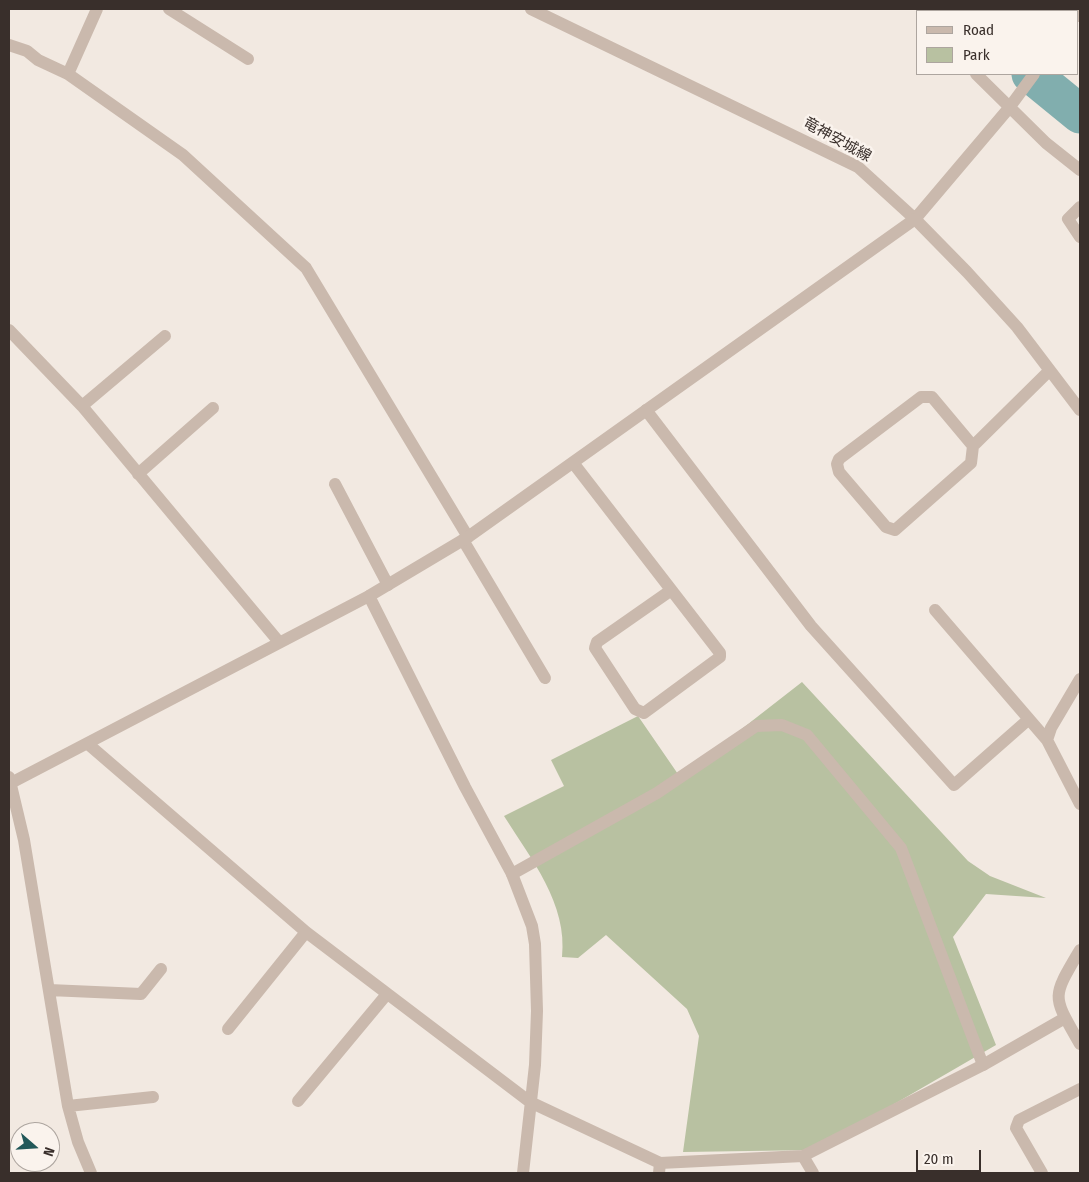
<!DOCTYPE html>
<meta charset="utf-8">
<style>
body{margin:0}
#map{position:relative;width:1089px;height:1182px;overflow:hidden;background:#f2e9e1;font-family:"Fira Sans Condensed",sans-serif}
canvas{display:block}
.frame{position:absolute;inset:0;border:10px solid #392f2b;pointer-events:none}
.legend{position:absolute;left:916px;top:10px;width:162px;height:65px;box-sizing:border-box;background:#faf3ed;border:1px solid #ada59f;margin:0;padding:6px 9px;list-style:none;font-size:15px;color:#392f2b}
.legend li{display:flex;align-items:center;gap:10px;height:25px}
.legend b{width:25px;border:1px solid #ada59f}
.north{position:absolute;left:10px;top:1122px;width:50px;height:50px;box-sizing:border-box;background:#faf3ed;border:1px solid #ada59f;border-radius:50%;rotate:109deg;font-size:14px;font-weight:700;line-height:20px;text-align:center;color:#392f2b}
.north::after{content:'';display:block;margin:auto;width:18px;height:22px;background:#225859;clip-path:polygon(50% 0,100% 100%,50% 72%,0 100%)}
.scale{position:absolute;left:916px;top:1150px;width:65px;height:22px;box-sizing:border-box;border:2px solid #392f2b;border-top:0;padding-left:6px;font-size:15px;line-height:18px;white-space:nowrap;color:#392f2b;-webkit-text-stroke:4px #faf3ed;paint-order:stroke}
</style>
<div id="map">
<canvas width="1089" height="1182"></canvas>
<div class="frame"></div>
<ul class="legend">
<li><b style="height:6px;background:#cab9ad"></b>Road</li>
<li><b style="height:14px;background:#b8c1a1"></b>Park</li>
</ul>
<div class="north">N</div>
<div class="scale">20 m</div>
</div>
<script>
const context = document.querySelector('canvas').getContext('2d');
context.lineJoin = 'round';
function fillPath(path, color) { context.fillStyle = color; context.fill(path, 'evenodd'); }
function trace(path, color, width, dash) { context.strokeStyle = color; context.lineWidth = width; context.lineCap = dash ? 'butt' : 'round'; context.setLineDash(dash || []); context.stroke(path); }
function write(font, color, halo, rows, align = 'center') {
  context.font = font + ' "Fira Sans Condensed","Noto Sans JP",sans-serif'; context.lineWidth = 5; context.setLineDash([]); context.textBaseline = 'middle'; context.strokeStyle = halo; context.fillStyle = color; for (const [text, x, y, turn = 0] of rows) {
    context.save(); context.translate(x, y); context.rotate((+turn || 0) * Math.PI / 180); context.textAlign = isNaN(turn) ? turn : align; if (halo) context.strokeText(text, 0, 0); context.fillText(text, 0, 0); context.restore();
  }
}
fillPath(new Path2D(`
 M 802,682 L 968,861 L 990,876 L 1046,898 L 986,894 L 953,937 L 996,1045 L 815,1150 L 683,1152 L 699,1036 L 687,1009 L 606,935 L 578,958 L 562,957 C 568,904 531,859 504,816 L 564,786 L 551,760 L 638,716 L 680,777 Z`), '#b8c1a1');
trace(new Path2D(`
 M 980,9 L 982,11
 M 1031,74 L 1080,114`), '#81aeae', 39);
trace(new Path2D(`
 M 512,874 L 657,793 L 756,726 L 782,725 L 807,735 L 901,848 L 983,1065`), '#cab9ad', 12);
trace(new Path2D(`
 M 169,9 L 248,59
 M 531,9 L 858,167 L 915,219 L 967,272 L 1017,327 L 1080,410
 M 926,9 L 928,11
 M 1078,16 L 1080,12
 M 9,45 L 27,51 L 38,60 L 68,74 L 183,155 L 306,268 L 468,537
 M 68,74 L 97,9
 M 976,74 L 1046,143 L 1080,170
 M 1080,207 L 1068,219 L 1080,237
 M 915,219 L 1009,108 L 1034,74
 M 9,330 L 82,406 L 279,642
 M 82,406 L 165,336
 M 646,410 L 811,626 L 954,785 L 1029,719
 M 973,446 L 932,397 L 921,397 L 839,459 L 837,464 L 839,472 L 886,527 L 895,530 L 971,463 L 973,446 L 1049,371
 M 574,464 L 720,653 L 720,657 L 644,713 L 635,709 L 595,648 L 597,642 L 670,591
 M 138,474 L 213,408
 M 335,484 L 388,585
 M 463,540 L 545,678
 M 369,596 L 465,787 L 512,874 L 532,926 L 535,944 L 537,1011 L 535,1065 L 523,1173
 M 935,610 L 1047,740
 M 1080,679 L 1051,728 L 1047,740 L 1080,804
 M 88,744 L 306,932 L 530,1102 L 660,1163 L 659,1173
 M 9,777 L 24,840 L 68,1106 L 78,1142 L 91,1173
 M 1080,950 C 1051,999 1052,995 1080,1044
 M 49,990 L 141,994 L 161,969
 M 228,1029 L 306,932
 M 298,1101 L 387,994
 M 68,1106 L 153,1097
 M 660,1163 L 803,1156
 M 813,1173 L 803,1156 L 983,1065 L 1065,1018
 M 1042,1173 L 1016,1128 L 1019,1120 L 1080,1089`), '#cab9ad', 12);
trace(new Path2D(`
 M 9,784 L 369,596 L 468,537 L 915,219`), '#cab9ad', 12);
write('15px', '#392f2b', '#faf3ed', [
 ["竜神安城線",837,140,29]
]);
</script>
